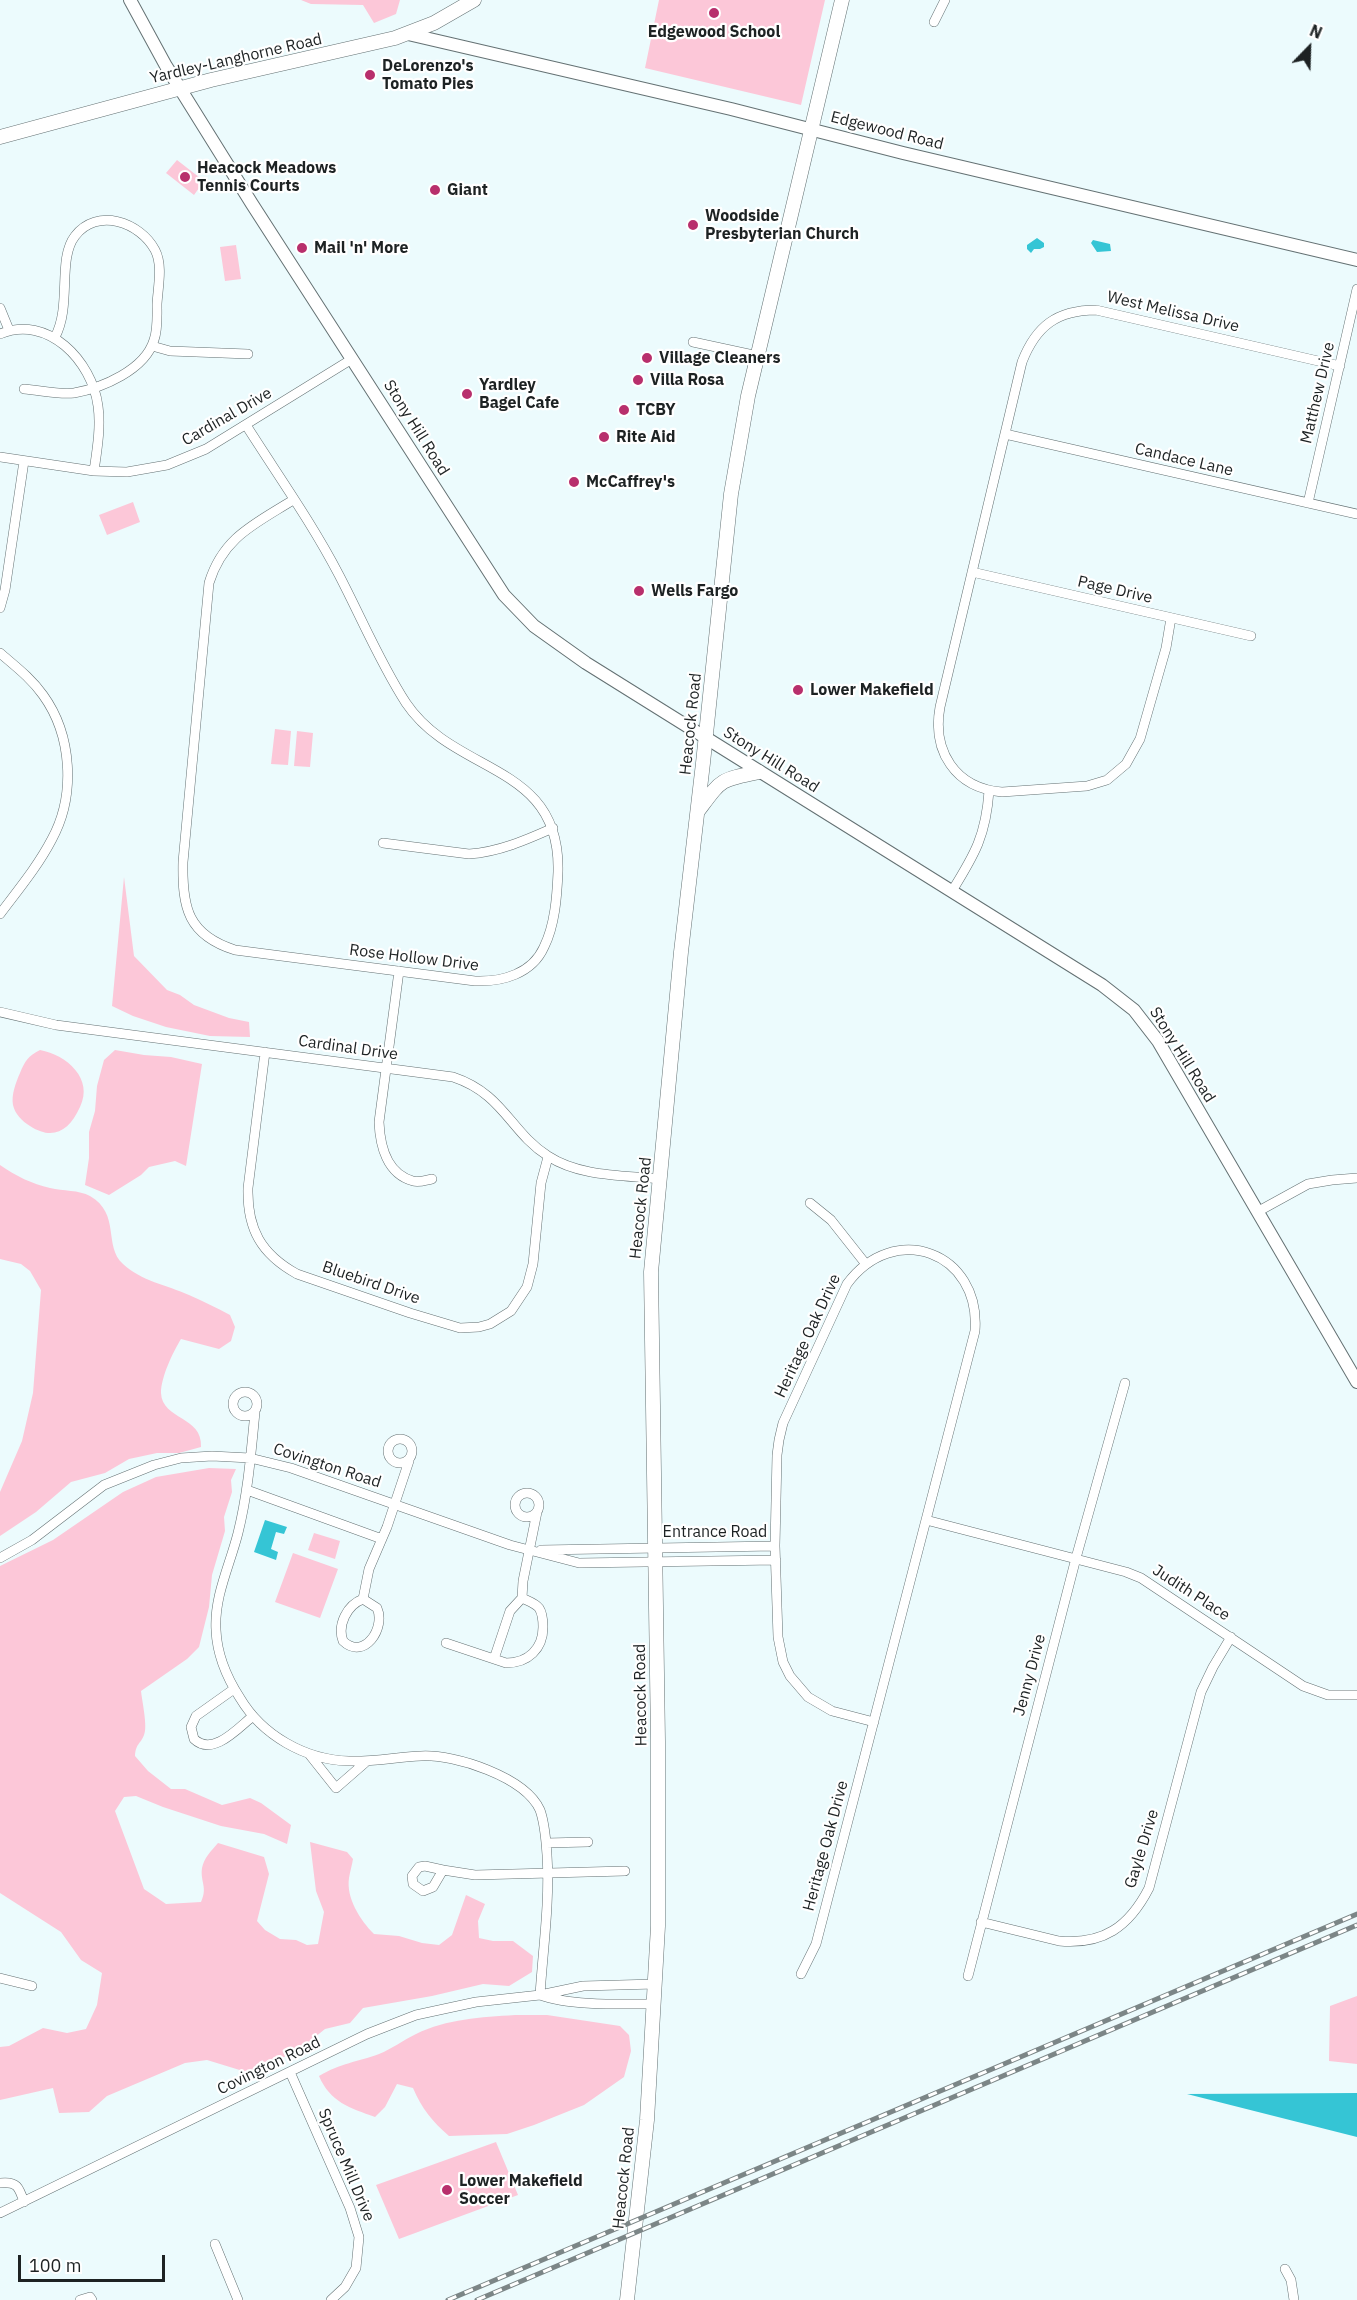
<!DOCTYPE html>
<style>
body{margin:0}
#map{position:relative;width:1357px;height:2300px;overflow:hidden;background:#ecfbfd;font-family:"IBM Plex Sans",sans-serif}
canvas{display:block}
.north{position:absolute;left:1279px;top:18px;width:60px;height:60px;-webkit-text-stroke:4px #fff;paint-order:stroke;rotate:23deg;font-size:16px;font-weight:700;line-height:24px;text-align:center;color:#1d2223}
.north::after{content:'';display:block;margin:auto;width:21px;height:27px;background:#1d2223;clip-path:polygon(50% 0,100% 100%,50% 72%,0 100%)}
.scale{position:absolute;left:18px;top:2255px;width:147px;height:27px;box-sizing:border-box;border:3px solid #1d2223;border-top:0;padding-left:8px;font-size:18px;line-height:21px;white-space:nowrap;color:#1d2223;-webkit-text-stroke:4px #fff;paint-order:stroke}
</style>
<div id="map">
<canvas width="1357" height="2300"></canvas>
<div class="north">N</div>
<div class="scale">100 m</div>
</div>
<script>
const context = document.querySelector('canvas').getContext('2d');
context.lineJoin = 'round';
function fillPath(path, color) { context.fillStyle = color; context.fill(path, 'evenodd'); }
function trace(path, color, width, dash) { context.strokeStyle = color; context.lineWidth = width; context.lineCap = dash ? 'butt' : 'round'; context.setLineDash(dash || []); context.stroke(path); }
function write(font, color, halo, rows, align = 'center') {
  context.font = font + ' "IBM Plex Sans",sans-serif'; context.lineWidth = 4.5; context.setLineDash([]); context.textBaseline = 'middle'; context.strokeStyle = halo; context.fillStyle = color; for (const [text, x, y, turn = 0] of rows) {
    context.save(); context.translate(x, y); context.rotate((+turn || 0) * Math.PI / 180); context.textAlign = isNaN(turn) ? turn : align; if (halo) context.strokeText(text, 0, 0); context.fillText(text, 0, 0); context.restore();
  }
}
fillPath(new Path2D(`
 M 301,0 L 400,0 L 396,14 L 374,23 L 363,5 L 311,4 Z
 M 659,0 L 825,0 L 801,105 L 645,68 Z
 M 177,160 L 204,181 L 194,195 L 166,173 Z
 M 236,245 L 241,279 L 225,281 L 220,247 Z
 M 133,502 L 140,522 L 107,535 L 99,515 Z
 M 275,729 L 291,731 L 288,765 L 271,764 Z
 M 297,731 L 313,733 L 310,767 L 294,766 Z
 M 124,877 L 134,956 L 167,990 L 180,995 L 194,1005 L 229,1018 L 249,1022 L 250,1037 L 210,1036 L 166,1027 L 133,1016 L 112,1006 Z
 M 40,1050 C 67,1055 94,1079 80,1107 C 69,1131 53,1141 30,1126 C 22,1121 15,1114 13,1105 C 11,1095 16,1082 20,1073 C 25,1061 28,1056 40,1050 Z
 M 115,1050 L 144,1055 L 171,1057 L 202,1064 L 186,1166 L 175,1161 L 149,1167 L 141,1175 L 109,1195 L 85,1185 L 89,1158 L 89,1132 L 95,1111 L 97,1086 L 104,1060 Z
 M 0,1165 C 16,1176 32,1184 50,1188 C 63,1191 79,1190 90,1196 C 121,1214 103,1246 123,1264 C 141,1281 167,1285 189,1295 C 203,1301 217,1308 230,1315 L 235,1327 L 231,1341 L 219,1349 L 181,1339 C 173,1352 161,1377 161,1393 C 162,1420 203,1416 201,1447 L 179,1453 L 157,1453 L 129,1459 L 105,1473 L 71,1482 L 36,1512 L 0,1536 L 0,1492 L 22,1441 L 33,1393 L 41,1290 L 30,1271 L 21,1264 L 0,1259 Z
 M 209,1468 L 236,1469 L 231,1480 L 232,1492 L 224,1517 L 225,1531 L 212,1575 L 209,1607 L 199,1647 L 187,1659 L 141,1691 C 142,1701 148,1727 144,1735 C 140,1745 136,1743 135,1756 L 148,1771 L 171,1789 L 185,1789 L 222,1805 L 250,1798 L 261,1803 L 291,1825 L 287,1844 L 264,1834 L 221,1826 L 163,1807 L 136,1796 L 124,1797 L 115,1811 L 144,1889 L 166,1904 L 201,1902 C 208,1887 200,1882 202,1868 C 204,1858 211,1851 218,1843 L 264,1857 L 269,1874 L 257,1921 L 265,1930 L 280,1939 L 296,1940 L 307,1945 L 318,1944 L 324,1912 L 316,1891 L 310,1842 L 347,1852 L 353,1859 C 352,1865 350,1872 349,1878 C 346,1898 360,1920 374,1934 L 399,1936 L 422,1943 L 439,1945 L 452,1935 L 466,1895 L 485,1904 L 478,1921 L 479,1938 L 493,1941 L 513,1941 L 533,1956 L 532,1972 L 509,1986 L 483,1984 L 432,1996 L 363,2008 L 350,2023 L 325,2029 L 294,2054 L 270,2061 L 256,2075 L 207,2060 L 185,2063 L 107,2096 L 89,2112 L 59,2113 L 53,2088 L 0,2100 L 0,2047 L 9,2046 L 43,2028 L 67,2033 L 86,2029 L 97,2005 L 102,1973 L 81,1960 L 61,1932 L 0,1893 L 0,1566 L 53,1540 L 123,1492 L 156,1477 Z
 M 314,1533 L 340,1541 L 335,1559 L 308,1550 Z
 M 293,1553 L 338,1569 L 320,1618 L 275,1602 Z
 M 1357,1996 L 1357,2064 L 1329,2061 L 1330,2006 Z
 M 515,2015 L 547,2015 L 620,2026 L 629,2035 L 631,2051 L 624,2077 L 584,2105 L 534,2125 L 507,2134 L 449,2136 C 432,2121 422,2109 413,2088 L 397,2084 L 385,2107 L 375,2117 C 350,2108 330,2102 319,2076 C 341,2063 357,2062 379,2054 C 392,2049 403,2040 416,2034 C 447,2019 481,2017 515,2015 Z
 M 496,2142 L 518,2195 L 399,2239 L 376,2185 Z`), '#fcc7d8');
fillPath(new Path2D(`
 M 1037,238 L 1044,243 L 1044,247 L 1040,249 L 1034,249 L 1031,253 L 1027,249 L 1027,245 Z
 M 1093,240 L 1110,244 L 1111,251 L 1097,252 L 1091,243 Z
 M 265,1520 L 287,1527 L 284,1534 L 276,1532 L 271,1549 L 278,1552 L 276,1560 L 254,1552 Z
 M 1357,2093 L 1357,2137 L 1187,2094 Z`), '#35c5d5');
const minor = new Path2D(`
 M 934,22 L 945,0
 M 0,308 L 9,330
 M 0,334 C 48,314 92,361 98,406 C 101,427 97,450 94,471
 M 693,342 L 758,356
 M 152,346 L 170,351 L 248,354
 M 24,389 C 39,390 59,395 74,393 C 102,388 145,370 154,340 C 158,329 157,316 157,304 C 158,287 163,265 155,250 C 140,222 97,207 75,236 C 57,259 72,306 55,337
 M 246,425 C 277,474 312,523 339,575 C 361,617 380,663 406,703 C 455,776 561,762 558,872 C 557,896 555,925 544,947 C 532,974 502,982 475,981 L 235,950 C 188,935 182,908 183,862 L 209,583 C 223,537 255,524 293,500
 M 1005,434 L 1357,514
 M 0,457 L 94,471 L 127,472 L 167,465 L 206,449 L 352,359
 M 1308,503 L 1357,289
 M 972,572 L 1251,636
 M 0,608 L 5,590 L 24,461
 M 1171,618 L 1166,648 L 1140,739 L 1126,764 L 1107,780 L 1087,786 L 1002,792 C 955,788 932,751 940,707 L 1022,362 C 1036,326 1057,310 1096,310 L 1340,366
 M 0,653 C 15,666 31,678 43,695 C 72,735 76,795 52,839 C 38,866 18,890 0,914
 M 383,843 L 469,854 C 499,852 526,840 553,828
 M 952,891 C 975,854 986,835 989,791
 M 399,971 L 379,1122 C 380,1146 387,1174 413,1181 C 419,1183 426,1180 432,1179
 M 0,1012 L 56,1025 L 453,1077 C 504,1094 510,1132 548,1156 C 580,1177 624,1175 660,1179
 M 265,1052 L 248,1188 C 247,1229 261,1254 297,1274 L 410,1313 L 460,1328 L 479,1327 L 490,1324 L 511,1311 L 527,1287 L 533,1264 L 541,1183 L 548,1157
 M 810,1203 L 831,1220 L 865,1263
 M 1257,1212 L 1308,1184 L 1332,1180 L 1357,1178
 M233 1404a12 12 0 1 1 24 0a12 12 0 1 1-24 0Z
 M 255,1412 C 251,1453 248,1493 238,1533 C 230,1565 214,1596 216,1630 C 217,1654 227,1678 240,1698 C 262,1735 305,1760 349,1761 C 373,1762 397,1757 421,1756 C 455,1754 525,1777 540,1810 C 545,1824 546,1840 547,1855 C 550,1902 543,1948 540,1995
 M388 1451a12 12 0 1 1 24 0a12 12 0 1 1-24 0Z
 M 247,1490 L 382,1539
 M515 1505a12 12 0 1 1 24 0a12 12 0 1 1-24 0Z
 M 926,1520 L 1126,1572 L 1141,1578 L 1303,1686 L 1328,1695 L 1357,1695
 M 541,1550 L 775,1546
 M 0,1558 L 32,1540 L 104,1485 L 154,1465 L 181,1458 L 212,1456 L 250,1458 L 291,1468 L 510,1545 L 579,1563 L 776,1560
 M 363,1599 L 369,1569 L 387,1527 L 409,1461
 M 363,1599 L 377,1608 C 386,1628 364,1661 343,1641 C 337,1625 347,1605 363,1599 Z
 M 446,1643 L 506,1663 C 528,1663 543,1649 543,1627 C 543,1621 543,1614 539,1608 C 535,1603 528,1601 522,1598
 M 494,1659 L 510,1611 L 522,1598 L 523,1581 L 537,1512
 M 234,1689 L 196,1716 L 191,1727 L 194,1739 C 213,1757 238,1728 253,1716
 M 309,1754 L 336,1788 L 367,1761
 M 546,1843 L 588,1842
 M 425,1866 L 443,1870 L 433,1887 L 423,1891 L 413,1884 L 412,1876 L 419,1867 Z
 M 443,1870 L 475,1875 L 625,1871
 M 981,1922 L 1059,1941 C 1103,1945 1129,1927 1149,1888 L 1201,1692 L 1213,1667 L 1231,1637
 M 801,1974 L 816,1944 L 975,1331 C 981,1252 894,1220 847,1284 L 783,1423 L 779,1440 L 777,1455 L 775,1546 L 778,1637 L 783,1662 L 790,1676 L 808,1697 L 832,1711 L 874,1722
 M 968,1976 L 1076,1558 L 1125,1383
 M 0,1978 L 32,1986
 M 540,1995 C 570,2006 622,2004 654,2004
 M 290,2072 L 350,2208 L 359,2237 L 356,2268 L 345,2287 L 331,2300
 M 0,2183 C 17,2181 19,2187 24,2202
 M 0,2213 L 367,2034 L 416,2015 L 476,2002 L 540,1995 L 583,1986 L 655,1984
 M 215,2244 L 238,2300
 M 1285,2269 L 1291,2280 L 1294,2300
 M 80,2300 L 90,2297 L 92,2300`);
const tertiary = new Path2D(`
 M 130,0 L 166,66 L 252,204 L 504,595 L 534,626 L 586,663 L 1102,985 L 1134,1010 L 1158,1041 L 1357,1382
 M 408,34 L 731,109 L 903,153 L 1357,260`);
const secondary = new Path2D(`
 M 0,137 L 211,80 L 395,38 L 434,23 L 474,0
 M 698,811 C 722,779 719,780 759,772
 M 627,2300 L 647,2120 L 658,1926 L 658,1741 L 651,1272 L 681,952 L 703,763 L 731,494 L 748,396 L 842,0`);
trace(minor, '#647173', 10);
trace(tertiary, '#647173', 14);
trace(secondary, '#647173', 15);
trace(minor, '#fff', 9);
trace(tertiary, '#fff', 12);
trace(secondary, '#fff', 14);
const rail = new Path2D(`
 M 448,2300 L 1357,1914
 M 477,2300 L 1357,1925`);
trace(rail, '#7c8687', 5);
trace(rail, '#fff', 3, [9]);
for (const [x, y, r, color] of [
 [714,13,6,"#b82f6c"],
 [370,75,6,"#b82f6c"],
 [185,177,6,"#b82f6c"],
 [435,190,6,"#b82f6c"],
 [693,225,6,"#b82f6c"],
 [302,248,6,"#b82f6c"],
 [647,358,6,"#b82f6c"],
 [638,380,6,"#b82f6c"],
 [467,394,6,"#b82f6c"],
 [624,410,6,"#b82f6c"],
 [604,437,6,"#b82f6c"],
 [574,482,6,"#b82f6c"],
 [639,591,6,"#b82f6c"],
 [798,690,6,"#b82f6c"],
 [447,2190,6,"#b82f6c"]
]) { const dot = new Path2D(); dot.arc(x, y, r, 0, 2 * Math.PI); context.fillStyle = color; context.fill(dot); trace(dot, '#fff', 2); }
write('bold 16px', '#1d2223', '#fff', [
 ["Edgewood School",714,32,"center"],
 ["DeLorenzo's",382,66],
 ["Tomato Pies",382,84],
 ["Heacock Meadows",197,168],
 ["Tennis Courts",197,186],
 ["Giant",447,190],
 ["Woodside",705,216],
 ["Presbyterian Church",705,234],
 ["Mail 'n' More",314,248],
 ["Village Cleaners",659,358],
 ["Villa Rosa",650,380],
 ["Yardley",479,385],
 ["Bagel Cafe",479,403],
 ["TCBY",636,410],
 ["Rite Aid",616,437],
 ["McCaffrey's",586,482],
 ["Wells Fargo",651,591],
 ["Lower Makefield",810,690],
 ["Lower Makefield",459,2181],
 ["Soccer",459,2199]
], 'left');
write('16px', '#1d2223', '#fff', [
 ["Yardley-Langhorne Road",236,59,-13],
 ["Edgewood Road",887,131,14],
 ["West Melissa Drive",1173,312,13],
 ["Matthew Drive",1318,393,-77],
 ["Cardinal Drive",227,417,-30],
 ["Stony Hill Road",416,428,58],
 ["Candace Lane",1184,460,13],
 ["Page Drive",1115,590,13],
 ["Heacock Road",691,724,-84],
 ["Stony Hill Road",771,760,32],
 ["Rose Hollow Drive",414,958,7],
 ["Cardinal Drive",348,1048,8],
 ["Stony Hill Road",1182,1055,58],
 ["Heacock Road",641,1208,-84],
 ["Bluebird Drive",371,1283,19],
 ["Heritage Oak Drive",808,1336,-65],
 ["Covington Road",327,1466,18],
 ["Entrance Road",715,1532],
 ["Judith Place",1191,1593,33],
 ["Jenny Drive",1030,1675,-75],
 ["Heacock Road",641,1695,-91],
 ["Heritage Oak Drive",826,1846,-75],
 ["Gayle Drive",1142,1849,-73],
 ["Covington Road",269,2066,-26],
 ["Spruce Mill Drive",346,2165,67],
 ["Heacock Road",624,2178,-84]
]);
</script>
